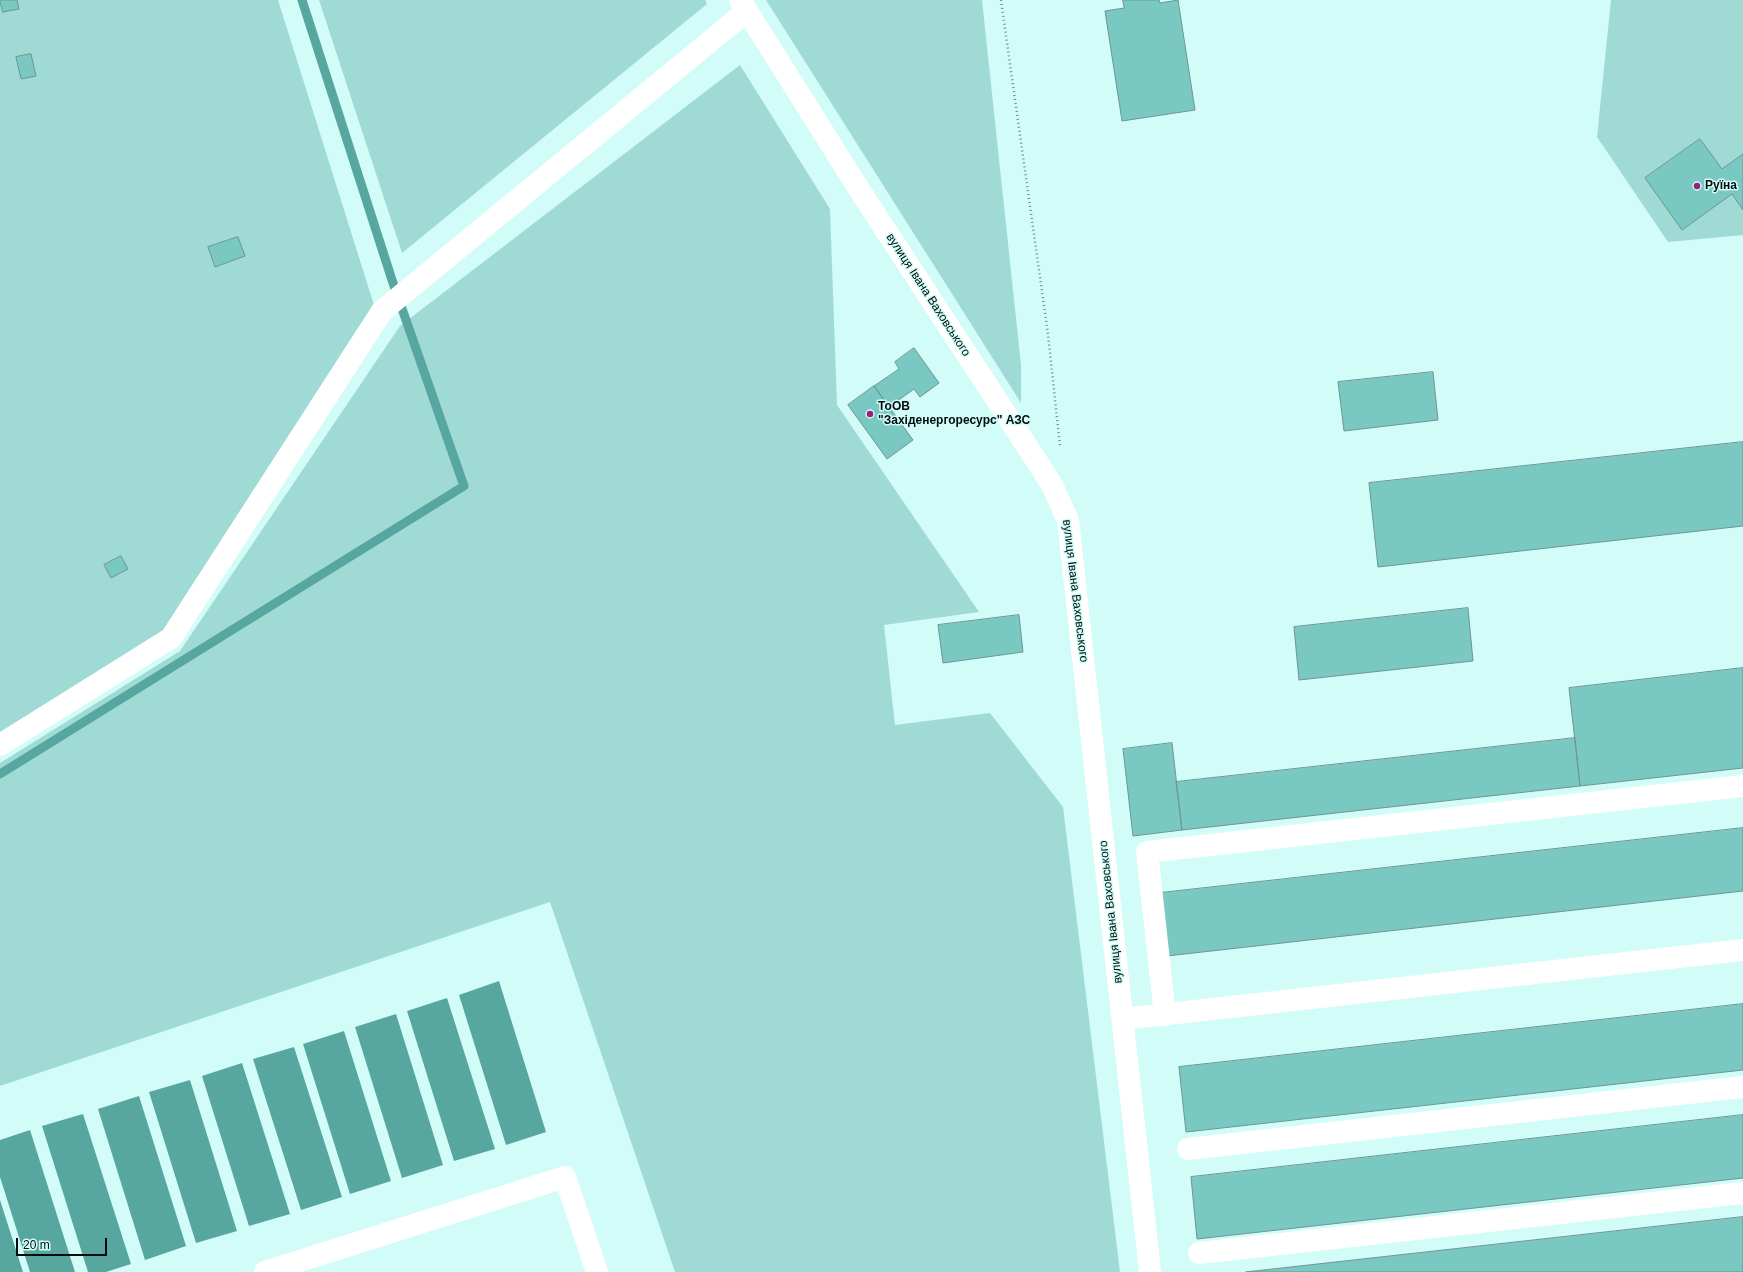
<!DOCTYPE html>
<meta charset="utf-8">
<style>
body{margin:0}
#map{position:relative;width:1743px;height:1272px;overflow:hidden;background:#d2fcf8;font-family:Arial,sans-serif}
canvas{display:block}
.scale{position:absolute;left:16px;top:1238px;width:91px;height:18px;box-sizing:border-box;border:2px solid #020e0d;border-top:0;padding-left:5px;font-size:12px;line-height:14px;white-space:nowrap;color:#020e0d;-webkit-text-stroke:3px #d2fcf8;paint-order:stroke}
</style>
<div id="map">
<canvas width="1743" height="1272"></canvas>
<div class="scale">20 m</div>
</div>
<script>
const context = document.querySelector('canvas').getContext('2d');
context.lineJoin = 'round';
function fillPath(path, color) { context.fillStyle = color; context.fill(path, 'evenodd'); }
function trace(path, color, width, dash) { context.strokeStyle = color; context.lineWidth = width; context.lineCap = dash ? 'butt' : 'round'; context.setLineDash(dash || []); context.stroke(path); }
function write(font, color, halo, rows, align = 'center') {
  context.font = font + ' Arial,sans-serif'; context.lineWidth = 3; context.setLineDash([]); context.textBaseline = 'middle'; context.strokeStyle = halo; context.fillStyle = color; for (const [text, x, y, turn = 0] of rows) {
    context.save(); context.translate(x, y); context.rotate((+turn || 0) * Math.PI / 180); context.textAlign = isNaN(turn) ? turn : align; if (halo) context.strokeText(text, 0, 0); context.fillText(text, 0, 0); context.restore();
  }
}
fillPath(new Path2D(`
 M 0,0 L 278,0 L 374,305 L 162,634 L 0,734 Z
 M 319,0 L 705,0 L 707,4 L 402,253 Z
 M 766,0 L 982,0 L 1021,365 L 1021,403 Z
 M 1611,0 L 1743,0 L 1743,235 L 1668,242 L 1597,137 Z
 M 740,65 L 830,209 L 837,405 L 979,612 L 884,625 L 895,725 L 990,713 L 1063,807 L 1120,1272 L 675,1272 L 550,902 L 0,1086 L 0,763 L 180,651 L 400,326 Z`), '#a0dad5');
fillPath(new Path2D(`
 M 499,981 L 546,1132 L 506,1145 L 459,995 Z
 M 447,998 L 495,1149 L 454,1161 L 407,1011 Z
 M 396,1014 L 443,1165 L 402,1178 L 355,1027 Z
 M 344,1031 L 391,1181 L 350,1194 L 303,1044 Z
 M 294,1047 L 342,1197 L 301,1210 L 253,1059 Z
 M 242,1063 L 290,1214 L 249,1226 L 202,1076 Z
 M 190,1080 L 237,1231 L 196,1243 L 149,1092 Z
 M 139,1096 L 186,1246 L 145,1260 L 98,1109 Z
 M 83,1114 L 131,1264 L 106,1272 L 88,1272 L 42,1126 Z
 M 30,1130 L 75,1272 L 30,1272 L 0,1177 L 0,1140 Z
 M 0,1200 L 23,1272 L 0,1272 Z`), '#58a6a0');
trace(new Path2D(`
 M 0,774 L 464,486 L 392,280 L 302,0`), '#58a6a0', 9);
const building = new Path2D(`
 M 0,0 L 17,0 L 19,9 L 3,12 Z
 M 1123,0 L 1159,0 L 1160,3 L 1178,0 L 1195,110 L 1122,121 L 1105,11 L 1124,8 Z
 M 31,54 L 36,76 L 21,79 L 16,57 Z
 M 1700,139 L 1722,169 L 1743,154 L 1743,210 L 1732,194 L 1682,230 L 1645,178 Z
 M 238,237 L 245,256 L 215,267 L 208,247 Z
 M 914,348 L 939,383 L 920,397 L 914,389 L 889,407 L 874,386 L 899,369 L 895,362 Z
 M 1433,372 L 1438,420 L 1344,431 L 1338,382 Z
 M 874,386 L 913,440 L 887,459 L 848,405 Z
 M 1743,442 L 1743,526 L 1378,567 L 1369,483 Z
 M 121,556 L 128,569 L 111,578 L 104,565 Z
 M 1468,608 L 1473,661 L 1299,680 L 1294,627 Z
 M 1019,615 L 1023,652 L 943,663 L 938,625 Z
 M 1743,668 L 1743,768 L 1580,786 L 1569,688 Z
 M 1575,738 L 1580,786 L 1182,830 L 1176,782 Z
 M 1172,743 L 1182,830 L 1133,836 L 1123,749 Z
 M 1743,828 L 1743,891 L 1167,956 L 1160,893 Z
 M 1743,1004 L 1743,1070 L 1186,1132 L 1179,1067 Z
 M 1743,1115 L 1743,1178 L 1197,1239 L 1191,1177 Z
 M 1743,1217 L 1743,1272 L 1246,1272 Z`);
fillPath(building, '#7ac8c2');
trace(building, '#6f9592', 1);
trace(new Path2D(`
 M 1001,0 L 1048,334 L 1060,446`), '#708c8a', 2.5, [1, 3]);
trace(new Path2D(`
 M 740,0 L 864,197 L 1034,457 L 1052,485 L 1068,520 L 1150,1272
 M 0,745 L 171,638 L 382,311 L 747,11
 M 1165,1015 L 1147,852 L 1743,786
 M 1123,1019 L 1743,950
 M 1188,1149 L 1743,1087
 M 1199,1253 L 1743,1193
 M 265,1272 L 565,1177 L 597,1272`), '#fff', 22);
for (const [x, y, r, color] of [
 [1697,186,4,"#97217d"],
 [870,414,4,"#97217d"]
]) { const dot = new Path2D(); dot.arc(x, y, r, 0, 2 * Math.PI); context.fillStyle = color; context.fill(dot); trace(dot, '#d2fcf8', 1.5); }
write('bold 12px', '#020e0d', '#d2fcf8', [
 ["Руїна",1705,186],
 ["ТоОВ",878,407],
 ["\"Західенергоресурс\" АЗС",878,421]
], 'left');
write('12px', '#020e0d', '#d2fcf8', [
 ["вулиця Івана Ваховського",928,295,57],
 ["вулиця Івана Ваховського",1075,591,83],
 ["вулиця Івана Ваховського",1111,912,-96]
]);
</script>
